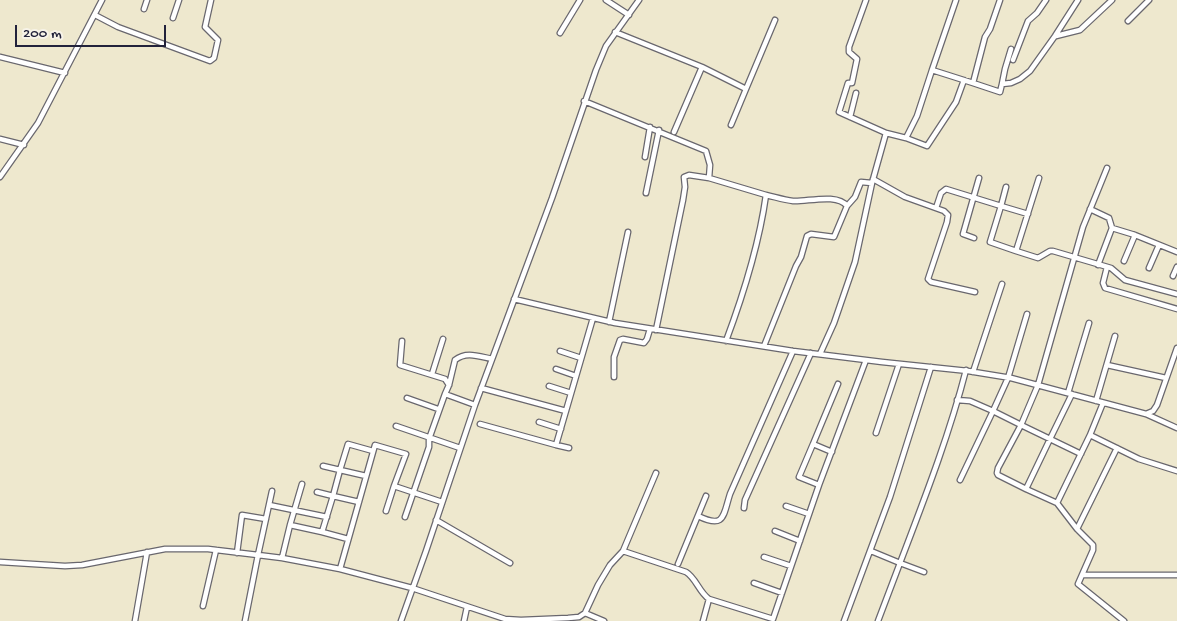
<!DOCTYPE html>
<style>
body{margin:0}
#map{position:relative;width:1177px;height:621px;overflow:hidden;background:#eee8ce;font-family:"Gochi Hand",sans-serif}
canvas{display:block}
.scale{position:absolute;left:15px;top:25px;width:151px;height:22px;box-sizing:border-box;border:2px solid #22223b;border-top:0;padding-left:6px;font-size:15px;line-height:18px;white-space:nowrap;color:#22223b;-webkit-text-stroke:4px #f7f3e8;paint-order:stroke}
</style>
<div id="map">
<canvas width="1177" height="621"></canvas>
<div class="scale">200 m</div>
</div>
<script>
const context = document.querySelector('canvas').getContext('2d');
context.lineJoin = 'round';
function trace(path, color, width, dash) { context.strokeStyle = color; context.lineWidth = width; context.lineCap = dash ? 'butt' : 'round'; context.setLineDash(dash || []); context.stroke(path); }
const minor = new Path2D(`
 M 606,0 L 629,15
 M 956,0 L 932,70 L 973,83 L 985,37 L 990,29 L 1000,0
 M 144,9 L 147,0
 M 95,15 L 118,27 L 210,61 L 214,58 L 218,40 L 205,27 L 211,0
 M 173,18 L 179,0
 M 1128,21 L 1149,0
 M 615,32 L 702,67 L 746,89 L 775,20
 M 560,33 L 580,0
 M 1056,36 L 1080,30 L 1112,0
 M 0,57 L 65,73
 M 1013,60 L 1028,21 L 1037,13 L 1046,0
 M 932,70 L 917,116 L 906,138 L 927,146 L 956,102 L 964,80
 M 973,83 L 1000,92 L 1002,84 L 1011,83 L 1020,79 L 1030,71 L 1055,36 L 1078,0
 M 1002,84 L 1005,69 L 1011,49
 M 584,101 L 706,151 L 710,165 L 709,178 L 766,195 C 759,245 744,293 726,341
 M 850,117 L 856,93
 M 731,125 L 746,89
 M 674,132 L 702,67
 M 886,133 L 906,138
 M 0,139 L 24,145
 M 645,157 L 650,127
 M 0,177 L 38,123 L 102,0
 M 1039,178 L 1016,251 L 1038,258 L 1050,251 L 1053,251 L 1111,268 L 1125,280 L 1177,294
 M 873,179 L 905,197 L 944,211 L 948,215 L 947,222 L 928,279 L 931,282 L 975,292
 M 646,193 L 659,130
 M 766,195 C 775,197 784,200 793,201 C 807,202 837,193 847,206 L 855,197 L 861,182 L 872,183
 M 936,208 L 941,193 L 946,189 L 1001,206 L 1006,187
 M 1090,209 L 1109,218 L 1112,228
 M 974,238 L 963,234 L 979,178
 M 1016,251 L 990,242 L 1001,206 L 1028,214
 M 1124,261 L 1135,235
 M 1098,265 L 1112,228 L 1135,235 L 1177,252
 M 1107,267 L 1103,283 L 1105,288 L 1177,309
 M 1149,268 L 1159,245
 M 1173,276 L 1177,267
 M 514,299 L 615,323 L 793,351 L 882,362 L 968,371 L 1011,378 L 1146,414 L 1153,411 L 1157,405 L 1177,348
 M 1027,314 L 1008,378 L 993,411 L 1021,425 L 1038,385 L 1083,227 L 1107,168
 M 609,322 L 628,232
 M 656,330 L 683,200 L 685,187 L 684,177 L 689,175 L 709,178
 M 402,341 L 400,365 L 445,379 L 449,385
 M 764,346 L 796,266 L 801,257 L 807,236 L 811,234 L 834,237 L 847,206
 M 560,351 L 581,358
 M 820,354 L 834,323 L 855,262 L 872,183 L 886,133 L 839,112 L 848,83 L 852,83 L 857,59 L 849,52 L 849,47 L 866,0
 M 1107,365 L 1166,378
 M 556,369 L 576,376
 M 973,372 L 1002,284
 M 432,374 L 443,339
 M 614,377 L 614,357 L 620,340 L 623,339 L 644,343 L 647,339 L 650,329
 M 549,386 L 571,393
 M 481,388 L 566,411
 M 1068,393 L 1089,323
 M 407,398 L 438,409
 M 957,400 L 970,401 L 993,411 L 960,480
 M 1096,401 L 1115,336
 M 1103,403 L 1090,435 L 1139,459 L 1177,471
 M 475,405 L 445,394 L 449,385 L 455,360 C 466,351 478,356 492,359
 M 1146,414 L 1177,428
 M 539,422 L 561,429
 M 480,424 L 556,445 L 593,318
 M 396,426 L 460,448
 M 876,433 L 899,364
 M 813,444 L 838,384
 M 556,445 L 569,448
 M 1117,448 L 1077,529 L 1093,545 L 1093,550 L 1078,584 L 1124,621
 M 323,466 L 340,470 L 333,496 L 359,502
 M 366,476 L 340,470 L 348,444 L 373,451
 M 819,485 L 799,477 L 813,444 L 832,452
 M 394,486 L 406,454 L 375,445 L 340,569 L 412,588 L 505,619 L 521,620 L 568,618 L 579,617 L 585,613 L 598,585 L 610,565 L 623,551 L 656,473
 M 1026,489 L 998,475 L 997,473 L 998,468 L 1021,425 L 1050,439 L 1072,394
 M 317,492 L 333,496 L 322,532 L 290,525 L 282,558 L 340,569
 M 1057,503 L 1026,489 L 1050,439 L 1081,454
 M 269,505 L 327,517
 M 786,506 L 809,514
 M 744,508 L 745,500 L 811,353
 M 386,511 L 394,486 L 442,502
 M 698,516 C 725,529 723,516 730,494 L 793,351
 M 405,517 L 429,447 L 429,439 L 445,394
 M 436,520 L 510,563
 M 290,525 L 302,484
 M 1077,529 L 1057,503 L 1090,435
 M 775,531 L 800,541
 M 322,532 L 348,539
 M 623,551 L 686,572 C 696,578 699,592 709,599 L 703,621
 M 871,551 L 900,563 L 878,621
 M 237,553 L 242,515 L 266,519
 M 764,557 L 791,566
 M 0,562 L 65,566 L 82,565 L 165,549 L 208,549 L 258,555 L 272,491
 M 678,564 L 706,496
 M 924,572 L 900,563 C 924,500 949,436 966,370
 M 1082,575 L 1177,575
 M 754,583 L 782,593
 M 709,599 L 773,619 L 819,485 L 866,360
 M 203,606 L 216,550
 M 585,613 L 604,621
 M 135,621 L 147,552
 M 245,621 L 258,555 L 282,558
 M 401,621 L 426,551 L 475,405 L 552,198 L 596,70 L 606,46 L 639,0
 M 464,621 L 467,607
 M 844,621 L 890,497 L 931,367`);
trace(minor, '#69676e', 7);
trace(minor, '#fff', 4.5);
</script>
